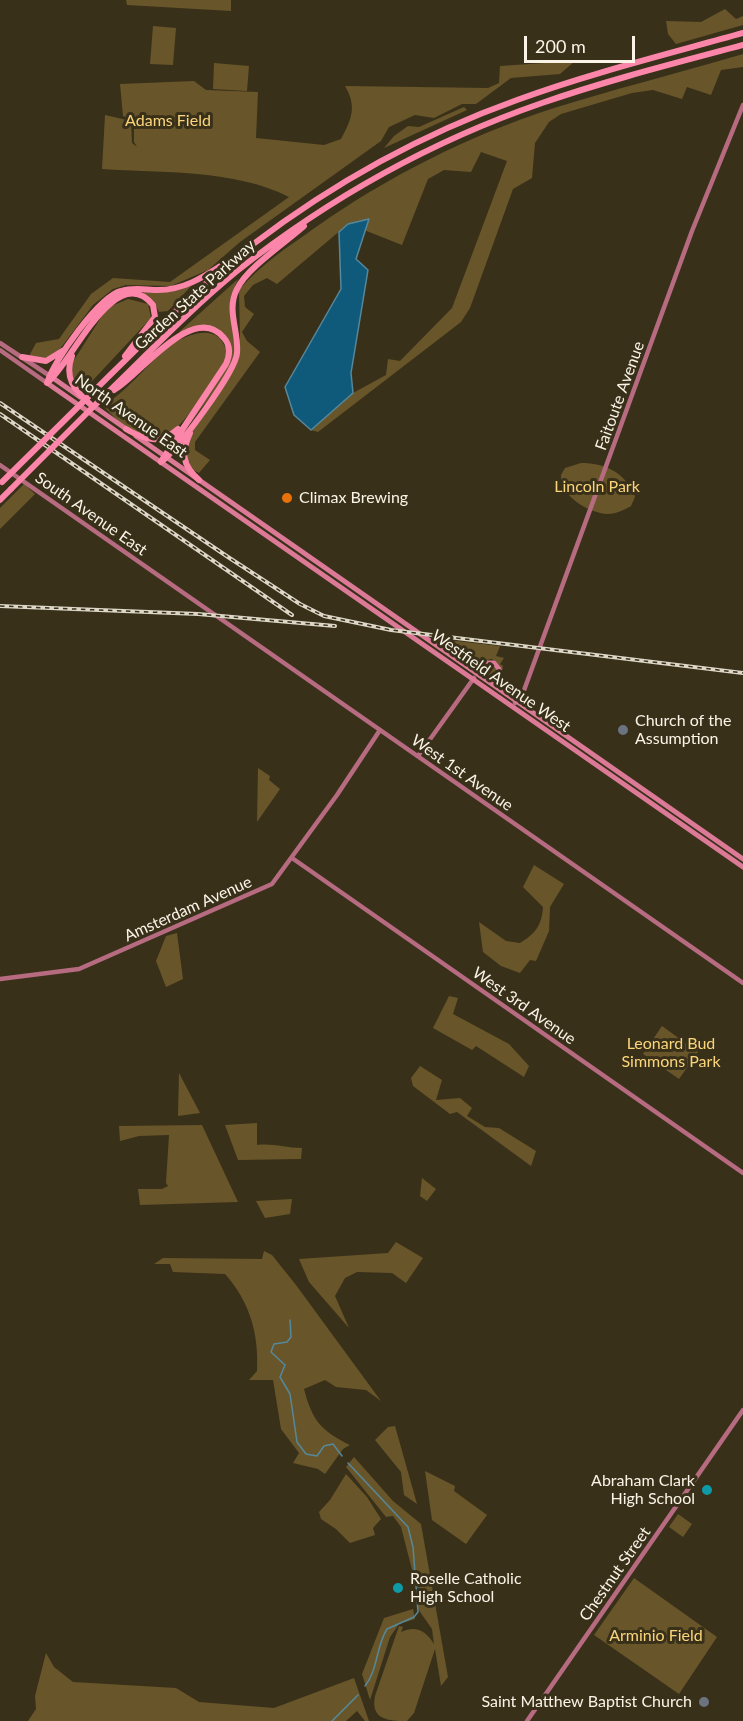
<!DOCTYPE html>
<style>
body{margin:0}
#map{position:relative;width:743px;height:1721px;overflow:hidden;background:#39301a;font-family:Lato,sans-serif}
canvas{display:block}
.scale{position:absolute;left:524px;top:36px;width:111px;height:27px;box-sizing:border-box;border:3px solid #faf4e7;border-top:0;padding-left:8px;font-size:18px;line-height:21px;white-space:nowrap;color:#faf4e7;-webkit-text-stroke:4px #39301a;paint-order:stroke}
</style>
<div id="map">
<canvas width="743" height="1721"></canvas>
<div class="scale">200 m</div>
</div>
<script>
const context = document.querySelector('canvas').getContext('2d');
context.lineJoin = 'round';
function fillPath(path, color) { context.fillStyle = color; context.fill(path, 'evenodd'); }
function trace(path, color, width, dash) { context.strokeStyle = color; context.lineWidth = width; context.lineCap = dash ? 'butt' : 'round'; context.setLineDash(dash || []); context.stroke(path); }
function write(font, color, halo, rows, align = 'center') {
  context.font = font + ' Lato,sans-serif'; context.lineWidth = 6; context.setLineDash([]); context.textBaseline = 'middle'; context.strokeStyle = halo; context.fillStyle = color; for (const [text, x, y, turn = 0] of rows) {
    context.save(); context.translate(x, y); context.rotate((+turn || 0) * Math.PI / 180); context.textAlign = isNaN(turn) ? turn : align; if (halo) context.strokeText(text, 0, 0); context.fillText(text, 0, 0); context.restore();
  }
}
fillPath(new Path2D(`
 M 126,0 L 231,0 L 231,11 L 127,5 Z
 M 725,9 L 736,19 L 743,16 L 743,25 L 676,44 L 668,34 L 666,21 L 701,22 Z
 M 153,26 L 176,28 L 173,65 L 150,64 Z
 M 743,54 L 743,67 L 721,70 L 711,95 L 687,87 L 682,99 L 653,90 L 632,93 L 561,114 L 549,122 L 535,143 L 532,178 L 513,189 L 470,308 L 461,322 L 318,432 L 311,430 L 353,393 L 386,375 L 388,359 L 400,361 L 452,308 L 507,161 L 481,152 L 471,172 L 444,170 L 428,179 L 402,245 L 364,230 L 369,219 L 348,224 L 277,284 L 267,278 L 253,285 L 244,296 L 245,307 L 254,314 L 242,332 L 247,341 L 260,352 L 195,442 L 195,450 L 210,460 L 199,473 C 168,459 203,409 215,390 L 169,452 L 221,373 C 197,398 190,422 160,440 L 126,429 L 103,406 C 122,394 138,376 154,360 C 159,355 165,347 171,344 C 187,336 215,322 225,347 L 230,344 C 208,317 207,332 179,332 L 238,279 L 231,296 L 234,341 L 240,339 L 239,290 C 261,264 288,247 316,227 C 387,177 468,136 551,109 C 614,89 679,73 743,54 Z
 M 575,61 L 560,74 L 511,78 L 476,104 L 462,104 L 434,118 L 415,115 L 389,127 L 381,141 L 240,242 L 208,270 L 171,286 L 126,285 L 113,289 L 93,305 L 57,353 L 43,359 L 29,356 L 36,343 L 59,339 L 91,294 L 113,278 L 170,282 L 289,197 C 234,169 162,173 102,169 L 105,115 L 131,121 L 132,143 L 137,147 L 134,142 L 134,120 L 123,116 L 120,84 L 194,81 L 206,90 L 258,92 L 256,138 L 324,145 L 341,139 C 352,119 357,106 345,86 L 488,88 L 499,83 L 500,66 Z
 M 214,63 L 249,66 L 247,91 L 213,89 Z
 M 464,107 L 467,110 L 384,148 L 394,136 L 408,126 L 419,127 Z
 M 192,285 L 168,311 L 159,312 L 154,302 L 142,294 L 144,292 L 178,290 Z
 M 128,299 L 148,304 L 151,318 L 81,393 L 69,368 L 107,308 Z
 M 581,463 C 605,463 623,472 634,493 L 635,497 L 631,506 C 624,510 616,514 608,514 C 588,513 560,496 561,475 L 565,468 Z
 M 24,484 L 35,494 L 0,529 L 0,508 Z
 M 439,639 L 500,646 L 496,656 L 504,658 L 500,664 L 503,666 L 502,672 L 500,666 L 492,659 L 482,661 L 476,667 Z
 M 484,665 L 491,665 L 497,670 L 497,682 L 480,672 Z
 M 258,768 L 270,776 L 269,780 L 280,789 L 257,822 Z
 M 534,865 L 564,884 L 550,907 L 549,931 L 536,961 L 530,960 L 520,973 L 501,966 L 483,952 L 479,922 L 506,941 L 520,943 C 535,934 542,925 543,907 L 523,887 Z
 M 177,933 L 183,979 L 166,987 L 156,961 L 166,936 Z
 M 449,996 L 458,998 L 453,1014 L 509,1044 L 529,1066 L 524,1077 L 476,1046 L 472,1050 L 433,1028 Z
 M 662,1026 L 698,1052 L 679,1079 L 643,1054 Z
 M 420,1066 L 442,1080 L 436,1100 L 460,1098 L 472,1108 L 467,1116 L 485,1127 L 499,1128 L 536,1151 L 531,1166 L 457,1112 L 450,1114 L 413,1086 L 411,1078 Z
 M 179,1073 L 200,1113 L 178,1116 Z
 M 257,1123 L 257,1145 C 273,1143 285,1148 302,1148 L 301,1159 L 238,1160 L 225,1125 Z
 M 202,1125 L 238,1202 L 140,1205 L 138,1189 L 162,1189 L 168,1186 L 166,1183 L 169,1135 L 139,1136 L 120,1141 L 119,1126 Z
 M 422,1178 L 436,1189 L 427,1201 L 420,1196 Z
 M 292,1199 L 290,1214 L 265,1218 L 256,1201 Z
 M 396,1242 L 423,1258 L 406,1283 L 392,1273 L 357,1272 L 345,1278 L 335,1296 L 349,1328 L 309,1282 L 299,1259 L 388,1253 Z
 M 264,1251 L 272,1255 L 296,1285 L 381,1401 L 366,1390 L 336,1387 L 325,1380 L 304,1389 C 312,1420 321,1431 350,1445 L 343,1449 L 325,1474 L 318,1469 L 293,1463 L 299,1453 L 281,1429 L 273,1380 L 249,1380 L 257,1371 C 259,1334 250,1302 225,1274 L 173,1272 L 170,1264 L 154,1264 L 163,1258 L 262,1259 Z
 M 395,1426 L 417,1504 L 404,1495 L 401,1472 L 375,1440 L 388,1427 Z
 M 354,1457 L 393,1501 L 421,1524 L 448,1677 L 441,1686 L 435,1649 L 414,1713 L 407,1721 C 389,1721 370,1720 375,1696 L 399,1626 L 403,1627 L 401,1632 C 416,1625 426,1631 434,1644 L 432,1629 L 418,1609 L 415,1581 L 401,1527 L 393,1516 L 386,1517 L 346,1467 Z
 M 425,1471 L 455,1486 L 454,1491 L 487,1515 L 466,1544 L 432,1520 Z
 M 346,1474 L 367,1497 L 381,1519 L 373,1528 L 375,1535 L 350,1543 L 336,1529 L 321,1519 L 319,1512 L 330,1500 Z
 M 678,1514 L 692,1524 L 683,1537 L 669,1527 Z
 M 634,1578 L 717,1637 L 679,1694 L 594,1635 Z
 M 413,1609 L 415,1619 L 399,1624 L 390,1637 L 370,1700 L 362,1674 L 384,1618 Z
 M 46,1653 L 54,1667 L 73,1682 L 176,1688 L 199,1702 L 274,1708 L 354,1678 L 369,1721 L 365,1721 L 357,1711 L 346,1721 L 28,1721 L 36,1709 L 35,1696 Z`), '#68562a');
const water = new Path2D(`
 M 369,219 L 356,259 L 368,270 L 351,373 L 353,393 L 311,430 L 294,415 L 285,387 L 341,289 L 339,232 L 348,224 Z`);
fillPath(water, '#0f597b');
trace(water, '#56889b', 1.5);
trace(new Path2D(`
 M 290,1320 L 291,1337 L 287,1342 L 274,1344 L 271,1352 L 285,1365 L 280,1377 L 290,1394 L 297,1442 L 306,1454 L 317,1456 L 324,1446 L 333,1444 L 342,1456
 M 348,1463 L 408,1527 L 413,1547 L 418,1612 L 414,1617 L 387,1629 C 376,1646 378,1670 365,1686
 M 332,1721 L 358,1695`), '#56889b', 1.5);
trace(new Path2D(`
 M 0,343 L 50,376
 M 0,350 L 47,383
 M 0,465 L 743,983
 M 515,703 L 523,693 L 692,231 L 743,105
 M 418,756 L 474,678
 M 292,858 L 743,1173
 M 0,979 L 79,969 L 272,884 L 337,795 L 380,730
 M 527,1721 L 743,1410`), '#b76b81', 4.5);
trace(new Path2D(`
 M 53,378 L 80,397
 M 47,383 L 743,867
 M 92,405 L 129,431
 M 136,436 L 743,859
 M 476,673 L 484,663 L 494,663 L 499,669 L 502,689`), '#db7996', 5);
trace(new Path2D(`
 M 72,356 C 64,377 74,390 90,404
 M 22,357 L 46,361 L 64,350
 M 48,382 C 70,366 115,259 153,305 L 155,317 L 125,356
 M 47,383 C 54,360 99,297 121,291 C 134,287 146,290 158,290 C 183,290 202,278 222,265
 M 114,390 C 139,377 193,300 224,338 C 231,346 230,355 226,364 L 162,460
 M 89,396 C 142,344 193,291 252,245 C 332,184 422,134 517,100 C 591,73 668,54 743,33
 M 98,402 C 144,358 188,311 237,271 C 328,199 432,141 542,103 C 608,80 676,63 743,45
 M 126,429 C 145,440 160,445 178,429
 M 190,433 C 181,453 182,465 199,480
 M 161,462 C 177,451 236,371 237,353 C 239,331 226,310 237,289 C 247,268 285,243 304,226
 M 0,500 L 11,489`), '#fc86aa', 6);
const rail = new Path2D(`
 M 0,403 L 228,557 L 300,604 L 324,616 L 391,630 L 743,673
 M 0,414 L 292,615
 M 0,606 L 198,614 L 335,626`);
trace(rail, '#ddd7c8', 4);
trace(rail, '#39301a', 1.5, [4.5]);
trace(new Path2D(`
 M 2,482 L 89,396
 M 11,489 L 98,402`), '#fc86aa', 6);
for (const [x, y, r, color] of [
 [287,498,6,"#e8710a"],
 [623,730,6,"#6b7280"],
 [707,1490,6,"#0f9aa8"],
 [398,1588,6,"#0f9aa8"],
 [704,1702,6,"#6b7280"]
]) { const dot = new Path2D(); dot.arc(x, y, r, 0, 2 * Math.PI); context.fillStyle = color; context.fill(dot); trace(dot, '#39301a', 2); }
write('16px', '#fbd57b', '#39301a', [
 ["Adams Field",168,121],
 ["Lincoln Park",597,487],
 ["Leonard Bud",671,1044],
 ["Simmons Park",671,1062],
 ["Arminio Field",656,1636]
]);
write('16px', '#faf4e7', '#39301a', [
 ["Garden State Parkway",195,295,-42],
 ["Faitoute Avenue",620,396,-70],
 ["North Avenue East",131,416,35],
 ["South Avenue East",91,514,35],
 ["Westfield Avenue West",501,681,35],
 ["West 1st Avenue",462,773,35],
 ["Amsterdam Avenue",188,909,-24],
 ["West 3rd Avenue",524,1006,35],
 ["Chestnut Street",615,1574,-55]
]);
write('16px', '#faf4e7', '#39301a', [
 ["Climax Brewing",299,498],
 ["Church of the",635,721],
 ["Assumption",635,739],
 ["Abraham Clark",695,1481,"right"],
 ["High School",695,1499,"right"],
 ["Roselle Catholic",410,1579],
 ["High School",410,1597],
 ["Saint Matthew Baptist Church",692,1702,"right"]
], 'left');
</script>
